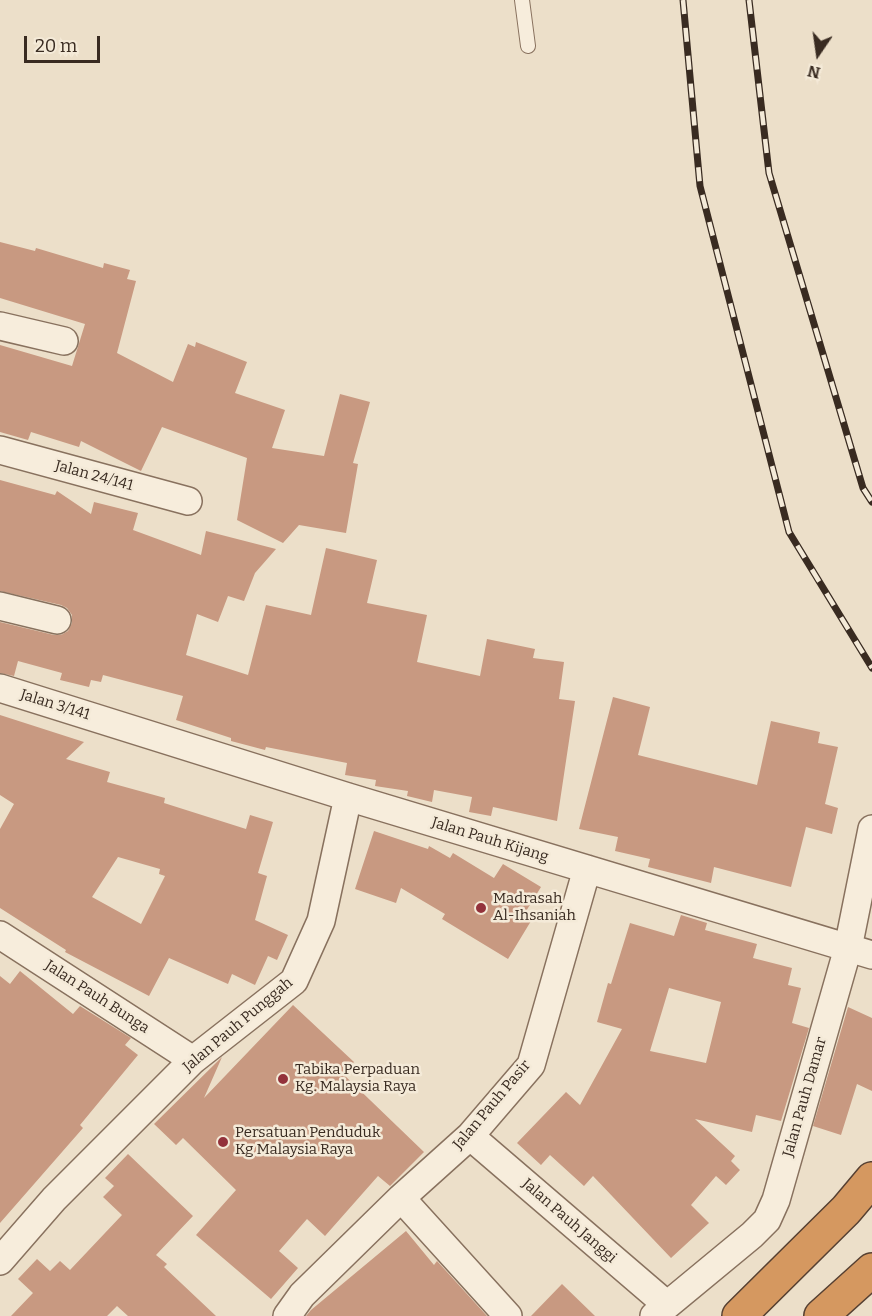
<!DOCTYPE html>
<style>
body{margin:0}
#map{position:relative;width:872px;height:1316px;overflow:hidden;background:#ecdfc9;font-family:Bitter,serif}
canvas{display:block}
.north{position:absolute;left:788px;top:24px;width:60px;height:60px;-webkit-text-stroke:4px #f4ead8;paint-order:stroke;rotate:193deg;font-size:16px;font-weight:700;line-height:24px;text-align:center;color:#392b21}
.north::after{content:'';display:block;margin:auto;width:21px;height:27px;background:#392b21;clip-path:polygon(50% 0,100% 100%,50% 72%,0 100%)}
.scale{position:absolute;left:24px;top:36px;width:76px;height:27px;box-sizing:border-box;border:3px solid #392b21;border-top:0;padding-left:8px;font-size:18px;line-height:21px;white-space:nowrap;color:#392b21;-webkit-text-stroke:4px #f4ead8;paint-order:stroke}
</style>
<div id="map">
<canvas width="872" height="1316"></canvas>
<div class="north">N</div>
<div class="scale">20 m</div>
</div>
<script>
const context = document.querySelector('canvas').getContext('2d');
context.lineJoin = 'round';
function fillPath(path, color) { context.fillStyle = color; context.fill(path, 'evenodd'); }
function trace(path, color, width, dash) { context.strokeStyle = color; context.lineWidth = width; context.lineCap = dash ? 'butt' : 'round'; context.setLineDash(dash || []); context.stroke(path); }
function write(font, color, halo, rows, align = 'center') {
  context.font = font + ' Bitter,serif'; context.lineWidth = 5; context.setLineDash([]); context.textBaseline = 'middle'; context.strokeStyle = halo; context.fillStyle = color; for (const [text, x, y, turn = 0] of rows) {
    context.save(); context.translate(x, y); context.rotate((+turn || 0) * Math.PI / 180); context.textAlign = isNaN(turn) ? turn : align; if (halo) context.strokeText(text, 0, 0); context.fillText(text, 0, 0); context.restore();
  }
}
fillPath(new Path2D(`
 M 0,242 L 35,251 L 36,248 L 103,268 L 104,263 L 130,270 L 127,279 L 136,281 L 117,353 L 173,382 L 188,344 L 195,347 L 196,342 L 247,362 L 235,393 L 285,410 L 272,448 L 324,456 L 340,394 L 370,402 L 353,463 L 358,464 L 346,533 L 299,525 L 283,543 L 237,520 L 247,458 L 162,427 L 141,471 L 81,441 L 79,447 L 31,432 L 28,440 L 0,432 L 0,345 L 72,366 L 85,324 L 0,298 Z
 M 0,480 L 55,495 L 57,491 L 91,514 L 94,502 L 138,513 L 133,530 L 201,555 L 206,531 L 276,549 L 255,573 L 244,601 L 228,596 L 218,622 L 197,614 L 186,655 L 248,675 L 266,605 L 311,615 L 326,548 L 377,560 L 367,603 L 427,615 L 417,662 L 480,676 L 487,639 L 535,649 L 533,658 L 564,662 L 559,699 L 575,701 L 557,821 L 493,807 L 491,816 L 469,812 L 472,797 L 434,790 L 432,802 L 407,796 L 408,791 L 375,786 L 376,780 L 345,775 L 347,763 L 266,747 L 265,750 L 231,741 L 231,738 L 176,720 L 183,696 L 103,675 L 101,682 L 91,680 L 89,687 L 60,680 L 62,673 L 18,661 L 14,676 L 0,673 L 0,622 L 54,635 L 61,635 L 68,631 L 72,623 L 72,615 L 67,608 L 61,605 L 0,591 Z
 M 613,697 L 650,707 L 638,755 L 757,785 L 771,721 L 820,732 L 818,743 L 838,747 L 825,804 L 838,808 L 832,834 L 806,827 L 791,887 L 714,867 L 711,883 L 648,867 L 650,859 L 615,851 L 618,837 L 579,829 Z
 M 0,715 L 84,742 L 66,759 L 110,772 L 107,782 L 165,798 L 164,803 L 246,829 L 250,815 L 273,822 L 258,873 L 267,876 L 255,920 L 288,935 L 277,960 L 268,956 L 255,985 L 232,974 L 228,984 L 169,958 L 149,996 L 65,952 L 66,950 L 0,908 L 0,829 L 14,804 L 0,795 ZM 118,857 L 160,869 L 159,874 L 165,876 L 141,924 L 92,897 Z
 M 374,831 L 428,849 L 429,846 L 450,858 L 453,853 L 494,878 L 503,864 L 541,887 L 523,916 L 531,921 L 508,959 L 442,919 L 445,914 L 401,888 L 396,903 L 355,889 Z
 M 681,915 L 707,923 L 705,930 L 757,944 L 753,958 L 792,968 L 788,985 L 801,988 L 792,1023 L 809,1028 L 781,1121 L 756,1115 L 752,1132 L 695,1119 L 735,1156 L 731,1161 L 740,1170 L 726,1185 L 716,1176 L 691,1205 L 709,1223 L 671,1258 L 593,1176 L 584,1186 L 550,1155 L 541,1165 L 517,1143 L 566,1092 L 580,1105 L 622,1029 L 597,1022 L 608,983 L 611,984 L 630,923 L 674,936 ZM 669,988 L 721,1002 L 706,1063 L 650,1051 Z
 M 20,971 L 73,1014 L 80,1006 L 131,1038 L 125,1045 L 138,1055 L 80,1125 L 83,1128 L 0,1223 L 0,976 L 10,984 Z
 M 293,1005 L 354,1062 L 343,1074 L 424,1152 L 390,1186 L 378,1176 L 325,1236 L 307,1219 L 279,1251 L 298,1268 L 271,1299 L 196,1235 L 236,1190 L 183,1138 L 176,1145 L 154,1124 L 222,1057 L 204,1098 Z
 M 848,1007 L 872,1018 L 872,1091 L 857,1084 L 841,1135 L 813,1126 Z
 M 128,1154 L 193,1216 L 156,1255 L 167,1264 L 164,1267 L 216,1316 L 128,1316 L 117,1306 L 107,1316 L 11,1316 L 33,1293 L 18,1279 L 37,1259 L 50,1271 L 60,1261 L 70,1270 L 122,1215 L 103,1197 L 114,1186 L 105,1178 Z
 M 406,1231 L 434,1265 L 437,1261 L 487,1316 L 306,1316 L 311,1310 Z
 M 562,1284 L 595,1316 L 531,1316 Z`), '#c89981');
const service = new Path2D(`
 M 522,0 L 528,46`);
const minor = new Path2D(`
 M 0,326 L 64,341
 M 0,450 L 188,501
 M 0,606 L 57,620
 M 0,688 L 348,797 L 872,955
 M 0,935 L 193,1060
 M 470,1136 L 667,1305
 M 401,1198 L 508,1316
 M 0,1261 L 54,1199 L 193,1060 L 294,981 L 321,921 L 348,797
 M 287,1316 L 302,1295 L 401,1198 L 470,1136 L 531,1065 L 587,869
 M 654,1316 L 752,1235 L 767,1220 L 776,1200 L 848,948 L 872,829`);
const motorway = new Path2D(`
 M 739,1316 L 846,1210 L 872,1179
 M 821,1316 L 872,1270`);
trace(service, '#88715e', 16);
trace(minor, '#88715e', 30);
trace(motorway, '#564032', 36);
trace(service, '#f7eddc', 14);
trace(minor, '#f7eddc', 27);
trace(motorway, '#d59860', 33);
const rail = new Path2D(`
 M 683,0 L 700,186 L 789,532 L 872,668
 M 749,0 L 769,173 L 863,488 L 872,502`);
trace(rail, '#392b21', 7);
trace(rail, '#f4ead8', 4.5, [14]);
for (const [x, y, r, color] of [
 [481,908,6,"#93323b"],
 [283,1079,6,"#93323b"],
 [223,1142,6,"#93323b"]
]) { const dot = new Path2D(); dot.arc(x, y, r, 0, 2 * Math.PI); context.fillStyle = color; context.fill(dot); trace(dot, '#f4ead8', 2); }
write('15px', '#392b21', '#f4ead8', [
 ["Jalan 24/141",94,476,15],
 ["Jalan 3/141",55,705,17],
 ["Jalan Pauh Kijang",490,840,17],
 ["Jalan Pauh Bunga",97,997,33],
 ["Jalan Pauh Punggah",238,1025,-40],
 ["Jalan Pauh Damar",805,1097,-74],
 ["Jalan Pauh Pasir",492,1105,-50],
 ["Jalan Pauh Janggi",569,1221,41]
]);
write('15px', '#392b21', '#f4ead8', [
 ["Madrasah",493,899],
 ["Al-Ihsaniah",493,916],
 ["Tabika Perpaduan",295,1070],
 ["Kg. Malaysia Raya",295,1087],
 ["Persatuan Penduduk",235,1133],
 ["Kg Malaysia Raya",235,1150]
], 'left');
</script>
